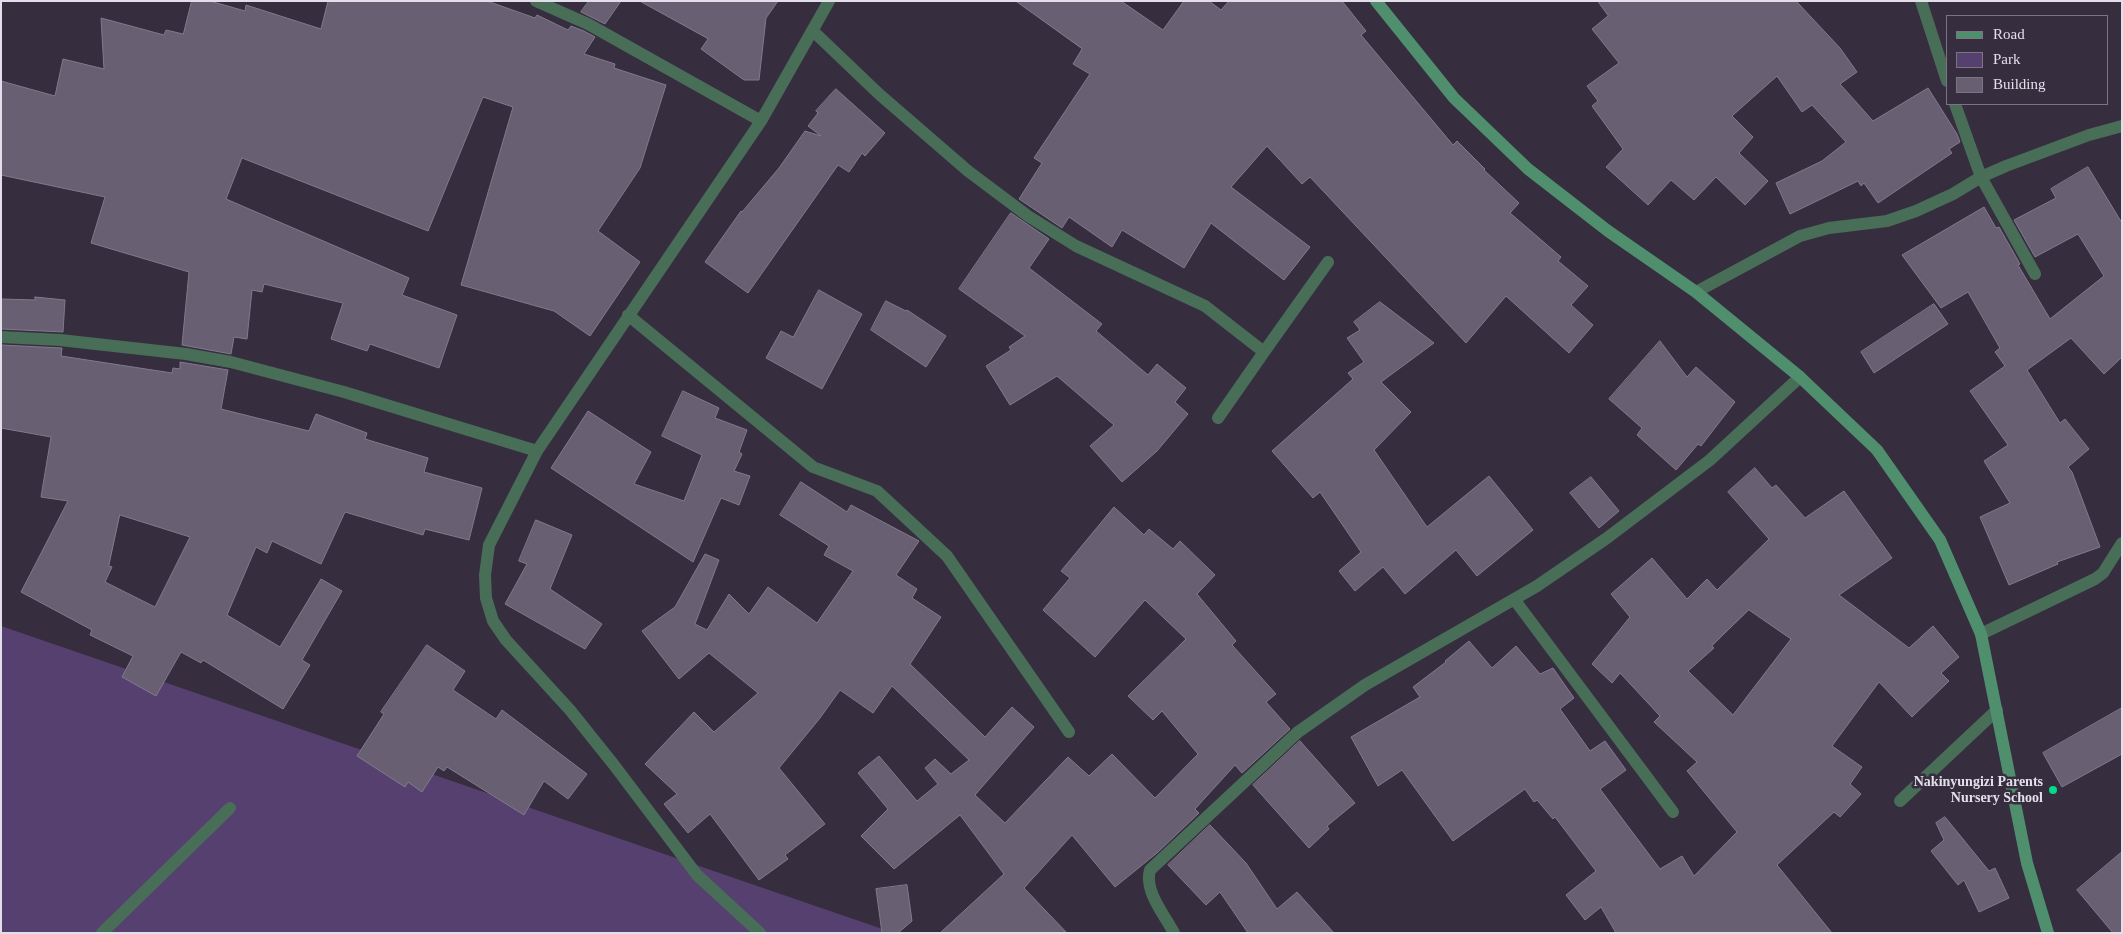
<!DOCTYPE html>
<style>
body{margin:0}
#map{position:relative;width:2123px;height:934px;overflow:hidden;background:#362e3f;font-family:Georgia,serif}
canvas{display:block}
.frame{position:absolute;inset:0;border:2px solid #e3dfea;pointer-events:none}
.legend{position:absolute;left:1946px;top:15px;width:162px;height:90px;box-sizing:border-box;background:#362e3f;border:1px solid #7b7583;margin:0;padding:6px 9px;list-style:none;font-size:15px;color:#e3dfea}
.legend li{display:flex;align-items:center;gap:10px;height:25px}
.legend b{width:25px;border:1px solid #7b7583}
</style>
<div id="map">
<canvas width="2123" height="934"></canvas>
<div class="frame"></div>
<ul class="legend">
<li><b style="height:6px;background:#508f6d"></b>Road</li>
<li><b style="height:14px;background:#56406f"></b>Park</li>
<li><b style="height:14px;background:#685f73"></b>Building</li>
</ul>
</div>
<script>
const context = document.querySelector('canvas').getContext('2d');
context.lineJoin = 'round';
function fillPath(path, color) { context.fillStyle = color; context.fill(path, 'evenodd'); }
function trace(path, color, width, dash) { context.strokeStyle = color; context.lineWidth = width; context.lineCap = dash ? 'butt' : 'round'; context.setLineDash(dash || []); context.stroke(path); }
function write(font, color, halo, rows, align = 'center') {
  context.font = font + ' Georgia,serif'; context.lineWidth = 5; context.setLineDash([]); context.textBaseline = 'middle'; context.strokeStyle = halo; context.fillStyle = color; for (const [text, x, y, turn = 0] of rows) {
    context.save(); context.translate(x, y); context.rotate((+turn || 0) * Math.PI / 180); context.textAlign = isNaN(turn) ? turn : align; if (halo) context.strokeText(text, 0, 0); context.fillText(text, 0, 0); context.restore();
  }
}
fillPath(new Path2D(`
 M 1,626 L 894,933 L 1,933 Z`), '#56406f');
const building = new Path2D(`
 M 192,1 L 210,1 L 245,11 L 246,5 L 321,29 L 328,1 L 487,1 L 535,18 L 537,15 L 568,30 L 571,26 L 584,31 L 595,37 L 584,54 L 615,64 L 614,68 L 666,85 L 640,168 L 598,231 L 640,262 L 590,336 L 554,311 L 461,285 L 513,107 L 483,97 L 428,231 L 242,158 L 226,199 L 409,278 L 402,295 L 457,315 L 439,368 L 370,344 L 367,351 L 331,339 L 343,303 L 264,284 L 262,292 L 252,290 L 247,339 L 234,337 L 231,354 L 182,345 L 189,272 L 91,243 L 105,197 L 1,175 L 1,81 L 55,96 L 63,59 L 104,69 L 101,18 L 164,35 L 166,30 L 183,34 Z
 M 589,1 L 621,1 L 605,24 L 581,12 Z
 M 640,1 L 778,1 L 766,18 L 759,80 L 744,80 L 701,49 L 708,39 Z
 M 1016,1 L 1121,1 L 1163,30 L 1184,1 L 1209,1 L 1221,10 L 1229,1 L 1342,1 L 1366,31 L 1361,35 L 1453,145 L 1457,141 L 1485,169 L 1484,170 L 1519,203 L 1510,213 L 1561,257 L 1558,261 L 1588,286 L 1571,305 L 1593,325 L 1569,353 L 1506,296 L 1466,343 L 1310,177 L 1302,184 L 1267,146 L 1231,187 L 1310,247 L 1284,280 L 1211,223 L 1184,268 L 1122,230 L 1112,247 L 1069,217 L 1062,228 L 1019,199 L 1042,163 L 1034,158 L 1090,74 L 1073,64 L 1082,49 Z
 M 1598,1 L 1796,1 L 1840,48 L 1857,72 L 1840,84 L 1873,121 L 1928,88 L 1957,134 L 1960,142 L 1949,149 L 1952,153 L 1878,203 L 1864,183 L 1861,186 L 1858,181 L 1790,214 L 1776,183 L 1822,161 L 1846,142 L 1812,105 L 1802,112 L 1777,76 L 1732,116 L 1753,137 L 1739,153 L 1768,181 L 1745,205 L 1716,177 L 1694,200 L 1671,180 L 1648,205 L 1606,167 L 1623,149 L 1592,106 L 1598,101 L 1587,86 L 1619,63 L 1592,29 L 1608,16 Z
 M 836,89 L 885,133 L 865,156 L 862,153 L 849,172 L 838,165 L 748,293 L 705,262 L 741,211 L 742,212 L 779,168 L 805,131 L 821,136 L 808,126 L 818,113 L 816,111 Z
 M 2088,167 L 2122,223 L 2122,357 L 2104,374 L 2071,338 L 2027,370 L 2060,423 L 2065,419 L 2089,449 L 2068,467 L 2072,472 L 2100,547 L 2057,562 L 2058,564 L 2009,585 L 1980,517 L 2010,503 L 1984,461 L 2008,445 L 1970,391 L 2005,366 L 1995,352 L 2000,348 L 1968,292 L 1941,308 L 1902,255 L 1984,207 L 1996,228 L 1999,227 L 2020,264 L 2018,265 L 2050,319 L 2104,276 L 2078,234 L 2035,257 L 2014,220 L 2056,198 L 2051,189 Z
 M 1011,213 L 1049,239 L 1029,268 L 1102,324 L 1096,331 L 1148,375 L 1157,364 L 1186,388 L 1175,402 L 1188,414 L 1157,451 L 1122,482 L 1090,446 L 1114,425 L 1057,376 L 1010,405 L 986,366 L 1011,350 L 1009,347 L 1025,336 L 959,289 Z
 M 819,290 L 862,314 L 822,389 L 766,358 L 781,331 L 793,337 Z
 M 35,297 L 65,300 L 63,332 L 1,329 L 1,299 L 35,300 Z
 M 886,301 L 906,311 L 907,310 L 946,336 L 926,367 L 871,330 Z
 M 1380,302 L 1434,343 L 1381,382 L 1411,412 L 1374,450 L 1427,527 L 1489,476 L 1533,530 L 1477,576 L 1456,550 L 1405,594 L 1383,567 L 1355,591 L 1339,571 L 1361,552 L 1320,492 L 1313,498 L 1272,451 L 1353,379 L 1348,373 L 1364,362 L 1347,338 L 1360,330 L 1354,322 Z
 M 1934,304 L 1948,324 L 1874,373 L 1861,352 Z
 M 1660,341 L 1687,377 L 1696,367 L 1735,402 L 1701,446 L 1698,444 L 1676,470 L 1637,435 L 1642,428 L 1609,399 Z
 M 1,345 L 62,348 L 61,356 L 172,373 L 173,368 L 180,369 L 180,362 L 228,370 L 221,409 L 309,431 L 316,414 L 367,433 L 365,439 L 428,458 L 424,472 L 482,488 L 469,540 L 425,529 L 423,535 L 345,512 L 321,564 L 272,541 L 267,553 L 256,547 L 227,615 L 280,647 L 321,579 L 342,591 L 302,660 L 310,665 L 283,709 L 203,660 L 201,663 L 181,652 L 156,696 L 122,677 L 133,656 L 90,635 L 92,630 L 21,592 L 68,501 L 41,497 L 51,437 L 1,428 ZM 120,515 L 190,537 L 155,607 L 105,582 L 112,567 L 109,566 Z
 M 683,391 L 719,408 L 715,418 L 747,430 L 739,452 L 742,454 L 734,471 L 750,476 L 739,505 L 721,498 L 693,562 L 551,468 L 588,411 L 651,452 L 634,484 L 684,501 L 702,455 L 662,436 Z
 M 1755,468 L 1772,488 L 1776,485 L 1805,518 L 1844,491 L 1892,558 L 1839,595 L 1909,648 L 1933,626 L 1959,657 L 1941,673 L 1949,681 L 1912,717 L 1879,682 L 1832,746 L 1862,767 L 1850,784 L 1861,794 L 1840,817 L 1834,812 L 1777,865 L 1832,933 L 1616,933 L 1601,907 L 1585,920 L 1566,895 L 1596,871 L 1555,817 L 1553,819 L 1537,800 L 1534,802 L 1525,789 L 1453,841 L 1402,770 L 1378,786 L 1351,737 L 1420,697 L 1413,687 L 1446,662 L 1445,661 L 1469,641 L 1492,668 L 1516,646 L 1540,674 L 1553,668 L 1574,698 L 1560,709 L 1590,751 L 1605,741 L 1626,770 L 1600,789 L 1660,869 L 1682,856 L 1694,876 L 1737,832 L 1687,771 L 1697,762 L 1654,722 L 1660,716 L 1620,673 L 1612,683 L 1592,664 L 1630,617 L 1611,594 L 1652,558 L 1687,599 L 1707,579 L 1717,590 L 1769,539 L 1728,492 ZM 1749,610 L 1791,639 L 1733,715 L 1688,671 L 1714,648 L 1712,646 Z
 M 1591,477 L 1619,511 L 1599,528 L 1570,493 Z
 M 801,482 L 847,512 L 851,505 L 919,541 L 896,575 L 917,589 L 912,598 L 941,617 L 910,664 L 985,737 L 1012,707 L 1034,727 L 975,795 L 1005,823 L 1068,757 L 1089,776 L 1112,754 L 1155,798 L 1198,754 L 1162,711 L 1153,720 L 1128,696 L 1186,639 L 1145,600 L 1095,657 L 1043,610 L 1070,578 L 1061,571 L 1114,507 L 1144,535 L 1149,529 L 1173,549 L 1180,541 L 1215,575 L 1197,594 L 1236,641 L 1232,645 L 1276,694 L 1266,702 L 1290,729 L 1242,773 L 1235,765 L 1195,809 L 1199,813 L 1157,853 L 1115,887 L 1072,835 L 1024,888 L 1067,933 L 940,933 L 1004,874 L 960,815 L 894,869 L 861,836 L 888,809 L 858,773 L 879,756 L 917,801 L 938,784 L 925,768 L 935,759 L 951,774 L 969,760 L 892,686 L 873,713 L 840,690 L 820,718 L 779,768 L 825,824 L 785,855 L 788,859 L 759,880 L 710,814 L 688,833 L 664,804 L 677,794 L 645,764 L 694,712 L 714,732 L 758,693 L 709,653 L 679,679 L 642,631 L 675,607 L 705,554 L 719,560 L 695,624 L 707,630 L 729,594 L 749,614 L 768,587 L 817,623 L 853,571 L 824,555 L 829,546 L 780,515 Z
 M 536,520 L 572,535 L 550,589 L 602,624 L 585,649 L 505,604 L 527,564 L 519,561 Z
 M 427,645 L 465,671 L 453,690 L 496,719 L 502,710 L 587,774 L 568,799 L 544,781 L 524,815 L 447,767 L 444,771 L 438,767 L 422,792 L 408,782 L 405,787 L 357,756 L 384,714 L 381,712 Z
 M 2122,708 L 2122,754 L 2062,787 L 2043,753 Z
 M 1300,741 L 1355,803 L 1327,826 L 1329,829 L 1309,848 L 1253,785 Z
 M 1945,817 L 1989,871 L 1995,868 L 2009,898 L 1979,912 L 1964,880 L 1958,885 L 1931,851 L 1944,840 L 1936,823 Z
 M 1210,825 L 1246,863 L 1277,909 L 1297,892 L 1334,933 L 1248,933 L 1220,892 L 1206,905 L 1168,865 Z
 M 2122,852 L 2122,933 L 2113,933 L 2077,890 Z
 M 907,885 L 912,921 L 898,933 L 882,933 L 876,889 Z`);
fillPath(building, '#685f73');
trace(building, '#82798e', 1);
trace(new Path2D(`
 M 1900,801 L 1997,710`), '#486e58', 12);
trace(new Path2D(`
 M 536,1 L 588,24 L 761,121
 M 1921,1 L 1947,81
 M 813,31 L 879,94 L 968,171 L 1028,216 L 1076,246 L 1205,306 L 1264,352 L 1328,262
 M 1955,104 L 1981,177 L 2035,274
 M 1696,292 L 1800,236 L 1829,228 L 1887,221 L 1916,211 L 1953,194 L 1981,177 L 2006,166 L 2089,135 L 2122,126
 M 628,315 L 813,467 L 877,491 L 947,556 L 1069,732
 M 1,337 L 60,340 L 186,354 L 231,362 L 344,392 L 537,451
 M 1218,418 L 1264,352
 M 1514,599 L 1673,812
 M 1981,634 L 2095,579 L 2103,573 L 2122,543
 M 102,933 L 230,808
 M 760,933 L 697,875 L 614,765 L 570,710 L 506,640 L 493,621 L 486,598 L 485,575 L 489,545 L 537,451 L 761,121 L 829,1
 M 1174,933 C 1164,914 1144,891 1150,870 L 1298,732 L 1365,685 L 1537,586 L 1607,538 L 1710,460 L 1800,377`), '#486e58', 12);
trace(new Path2D(`
 M 1376,1 L 1454,98 L 1528,169 L 1608,231 L 1696,292 L 1800,377 L 1877,450 L 1940,540 L 1981,634 L 2027,863 L 2048,933`), '#508f6d', 12);
for (const [x, y, r, color] of [
 [2053,790,5,"#01d98b"]
]) { const dot = new Path2D(); dot.arc(x, y, r, 0, 2 * Math.PI); context.fillStyle = color; context.fill(dot); trace(dot, '#362e3f', 2); }
write('bold 14px', '#e3dfea', '#362e3f', [
 ["Nakinyungizi Parents",2043,782],
 ["Nursery School",2043,798]
], 'right');
</script>
